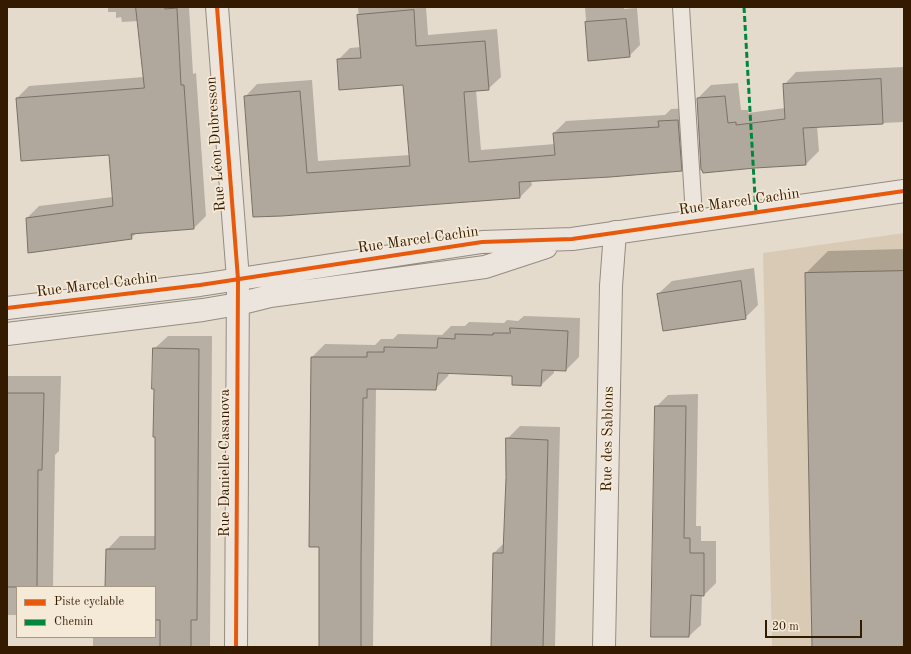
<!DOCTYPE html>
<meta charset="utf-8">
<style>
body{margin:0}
#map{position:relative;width:911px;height:654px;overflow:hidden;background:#e5dbcd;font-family:"Old Standard TT",serif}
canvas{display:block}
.frame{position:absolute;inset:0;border:8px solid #341b00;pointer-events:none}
.legend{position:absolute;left:16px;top:586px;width:140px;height:52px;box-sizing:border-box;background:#f5e9d8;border:1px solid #a89782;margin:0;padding:5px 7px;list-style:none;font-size:12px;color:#341b00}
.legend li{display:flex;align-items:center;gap:8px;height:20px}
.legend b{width:20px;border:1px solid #a89782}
.scale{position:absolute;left:765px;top:620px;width:97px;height:18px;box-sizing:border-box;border:2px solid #341b00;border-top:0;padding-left:5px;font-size:12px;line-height:14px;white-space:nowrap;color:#341b00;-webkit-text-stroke:3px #f5e9d8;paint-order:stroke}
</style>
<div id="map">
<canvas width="911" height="654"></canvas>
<div class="frame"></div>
<ul class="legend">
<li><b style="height:5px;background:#e8590c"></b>Piste cyclable</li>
<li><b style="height:5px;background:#00873e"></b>Chemin</li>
</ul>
<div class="scale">20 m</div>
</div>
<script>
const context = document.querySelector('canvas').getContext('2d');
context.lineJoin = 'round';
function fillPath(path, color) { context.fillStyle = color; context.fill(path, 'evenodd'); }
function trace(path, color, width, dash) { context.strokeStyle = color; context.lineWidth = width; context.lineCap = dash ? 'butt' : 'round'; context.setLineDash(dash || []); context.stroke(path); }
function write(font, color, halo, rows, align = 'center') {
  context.font = font + ' "Old Standard TT",serif'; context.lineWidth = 3.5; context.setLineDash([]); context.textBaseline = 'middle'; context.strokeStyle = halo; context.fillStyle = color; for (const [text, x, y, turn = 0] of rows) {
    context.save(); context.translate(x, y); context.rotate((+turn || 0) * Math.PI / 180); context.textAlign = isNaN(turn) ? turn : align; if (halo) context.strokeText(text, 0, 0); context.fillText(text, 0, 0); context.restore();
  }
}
fillPath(new Path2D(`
 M 904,233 L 904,647 L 772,647 L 763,253 Z`), '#d9cab5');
fillPath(new Path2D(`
 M 108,7 L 189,7 L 193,74 L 196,73 L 206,216 L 194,228 L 137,233 L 131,238 L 27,218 L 39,206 L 113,197 L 110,154 L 17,98 L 29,86 L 144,77 L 139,21 L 122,22 L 121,17 L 116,18 L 116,12 L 108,12 Z
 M 358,7 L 426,7 L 428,35 L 497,29 L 501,77 L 488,89 L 476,90 L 481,150 L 555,144 L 554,133 L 566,121 L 665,115 L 671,109 L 690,108 L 694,158 L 681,170 L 531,180 L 532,185 L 520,197 L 281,215 L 245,97 L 257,84 L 312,80 L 318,161 L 410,155 L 404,84 L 338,60 L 350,48 L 361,47 Z
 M 585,7 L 624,7 L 624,9 L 637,8 L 640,45 L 629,56 L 589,59 Z
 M 904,67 L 904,122 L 817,126 L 819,151 L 806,164 L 755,167 L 698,98 L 711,85 L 738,83 L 741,110 L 748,110 L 748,113 L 785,108 L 784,85 L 796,72 Z
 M 904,249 L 904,647 L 813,647 L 806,273 L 828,251 Z
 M 754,268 L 758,305 L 745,318 L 658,294 L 672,281 Z
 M 524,316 L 580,318 L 579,357 L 566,370 L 554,369 L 554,373 L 541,385 L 513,375 L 449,373 L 448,376 L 435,389 L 376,388 L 373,647 L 320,647 L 320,546 L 312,357 L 325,344 L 375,345 L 381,339 L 393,339 L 398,334 L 442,335 L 451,326 L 465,326 L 469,322 L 504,323 L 507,320 L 518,321 Z
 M 168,336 L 212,336 L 210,647 L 93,647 L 93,637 L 155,637 L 155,587 L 106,587 L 107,550 L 120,536 L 156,536 L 154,349 Z
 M 7,376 L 61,376 L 59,451 L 55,455 L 53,587 L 17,587 L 17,615 L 7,615 Z
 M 698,394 L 696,526 L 701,526 L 701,541 L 716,541 L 716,583 L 704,595 L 702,595 L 701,625 L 689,636 L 656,407 L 668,395 Z
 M 520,426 L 560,427 L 555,647 L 492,647 L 494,553 L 504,543 L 507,478 L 507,439 Z`), '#0003');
const building = new Path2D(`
 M 136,7 L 164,7 L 165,9 L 177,8 L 181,85 L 184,85 L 194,229 L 131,234 L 132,239 L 28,253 L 26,218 L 113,206 L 109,155 L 21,161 L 16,98 L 144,88 Z
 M 414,10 L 416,46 L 485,41 L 489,90 L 464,92 L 469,162 L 555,155 L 553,133 L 659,127 L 658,121 L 678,120 L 682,171 L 610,177 L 519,182 L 520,198 L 282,216 L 253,217 L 244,96 L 300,91 L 307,173 L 410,166 L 403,85 L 339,90 L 337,59 L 361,58 L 357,15 Z
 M 626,19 L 630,57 L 588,61 L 585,22 Z
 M 881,79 L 883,124 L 803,128 L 806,165 L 755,168 L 703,173 L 702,170 L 701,170 L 697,98 L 725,96 L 728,123 L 736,122 L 736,125 L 785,119 L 783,84 Z
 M 904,271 L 904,647 L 812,647 L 805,273 Z
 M 741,281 L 746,319 L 663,331 L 657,294 Z
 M 510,328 L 568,331 L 566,371 L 542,370 L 541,386 L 512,385 L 512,376 L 438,373 L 436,390 L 367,389 L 367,398 L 363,398 L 361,563 L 361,647 L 319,647 L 319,547 L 309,547 L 311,357 L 367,357 L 367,352 L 384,352 L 384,347 L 437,348 L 438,338 L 455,339 L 455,334 L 493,335 L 493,333 L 510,333 Z
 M 153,348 L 199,349 L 197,620 L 191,620 L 191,647 L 160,647 L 160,620 L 155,620 L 155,587 L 105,587 L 106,549 L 155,549 L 155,437 L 153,437 L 154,389 L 152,389 Z
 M 7,393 L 44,393 L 42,470 L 38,470 L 37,587 L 7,587 Z
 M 655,406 L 686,406 L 684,538 L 690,538 L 690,553 L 704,553 L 704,596 L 691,595 L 689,637 L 651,637 Z
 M 506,438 L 548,440 L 543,647 L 491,647 L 493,553 L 503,553 L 506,478 Z`);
fillPath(building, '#b0a89d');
trace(building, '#7a7166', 1);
const service = new Path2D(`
 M 681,7 L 693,200 L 692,221`);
const minor = new Path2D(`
 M 217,7 L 238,279 L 236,647
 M 604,647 L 611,286 L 615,232`);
const tertiary = new Path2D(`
 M 7,308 L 200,285 L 482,242 L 572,239 L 904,191
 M 7,334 L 203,310 L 238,304 L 270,296 L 485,267 L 546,247`);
trace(service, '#958c80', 18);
trace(minor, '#958c80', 24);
trace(tertiary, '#958c80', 24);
trace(service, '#ebe5de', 16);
trace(minor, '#ebe5de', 22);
trace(tertiary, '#ebe5de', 22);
trace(new Path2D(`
 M 744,7 L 754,180 L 756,212`), '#00873e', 3, [6, 3]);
trace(new Path2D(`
 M 217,7 L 238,279 L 236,647
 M 7,308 L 200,285 L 482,242 L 572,239 L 904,191`), '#e8590c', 4);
write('15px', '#341b00', '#f5e9d8', [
 ["Rue Léon Dubresson",216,144,-94],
 ["Rue Marcel Cachin",739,202,-8],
 ["Rue Marcel Cachin",418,240,-8],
 ["Rue Marcel Cachin",97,285,-7],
 ["Rue des Sablons",608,439,-89],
 ["Rue Danielle Casanova",225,463,-90]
]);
</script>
